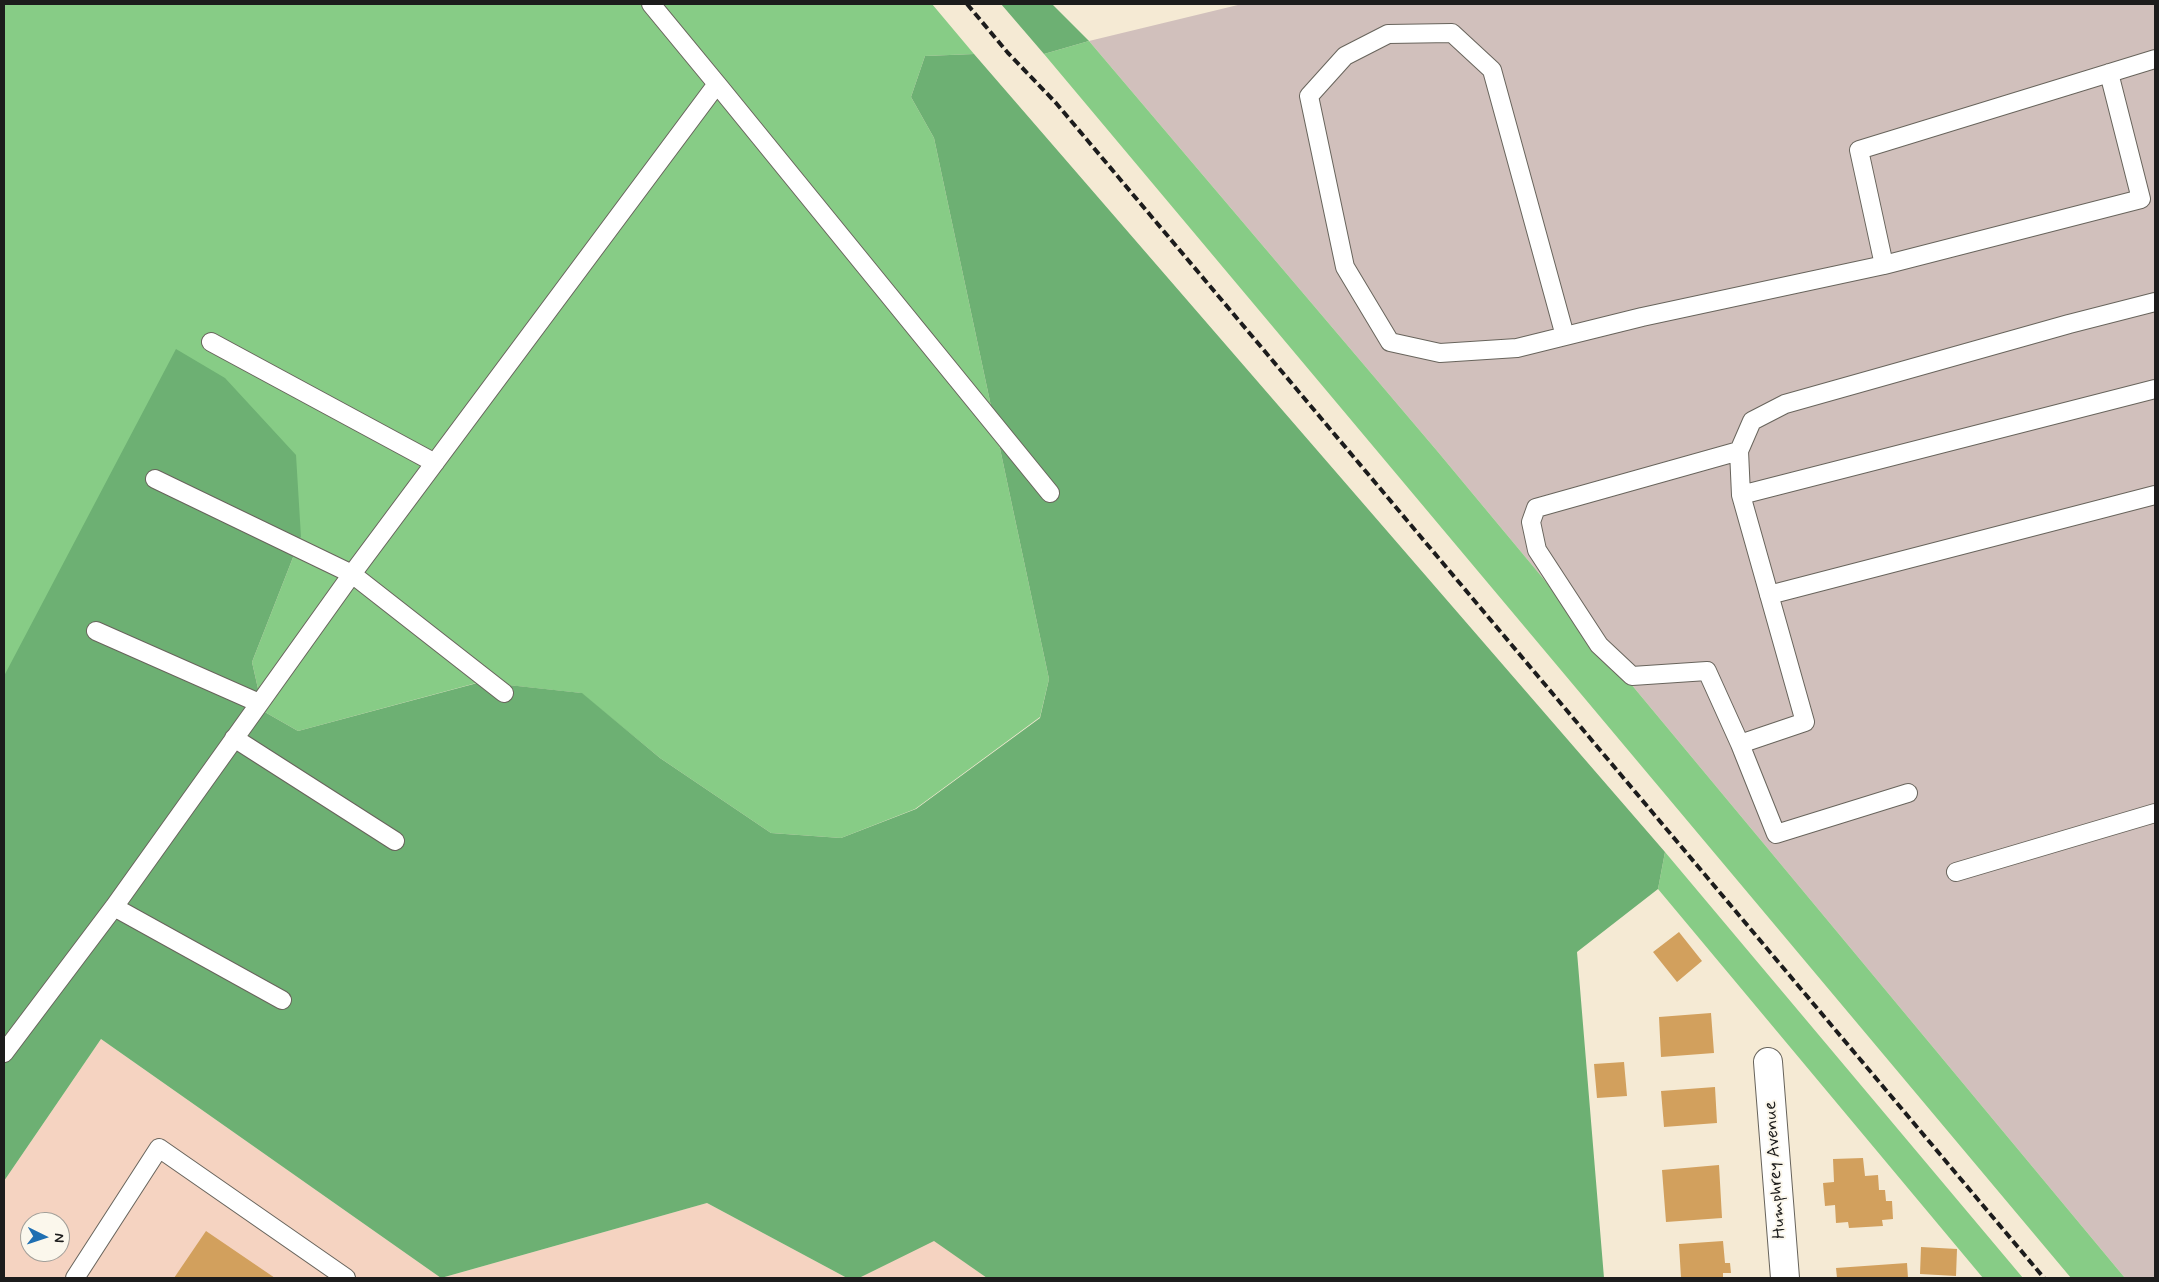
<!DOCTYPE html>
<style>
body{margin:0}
#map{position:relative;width:2159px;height:1282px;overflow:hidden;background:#f5ead4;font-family:Mynerve,sans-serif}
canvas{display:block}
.frame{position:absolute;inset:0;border:5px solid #1c1c1c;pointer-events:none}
.north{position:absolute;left:20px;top:1212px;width:50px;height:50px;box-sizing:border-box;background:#fbf7ec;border:1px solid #a29f99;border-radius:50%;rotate:94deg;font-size:14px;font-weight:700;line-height:20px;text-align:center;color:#1c1c1c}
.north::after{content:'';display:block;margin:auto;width:18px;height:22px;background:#1f6fb2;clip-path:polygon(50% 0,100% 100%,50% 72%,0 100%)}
</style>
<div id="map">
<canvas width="2159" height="1282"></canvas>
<div class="frame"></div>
<div class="north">N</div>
</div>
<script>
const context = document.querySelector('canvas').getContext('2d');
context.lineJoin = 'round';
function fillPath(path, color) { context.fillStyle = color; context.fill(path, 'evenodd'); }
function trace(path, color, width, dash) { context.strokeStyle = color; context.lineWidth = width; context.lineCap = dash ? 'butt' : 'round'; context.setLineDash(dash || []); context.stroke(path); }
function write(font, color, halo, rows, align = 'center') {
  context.font = font + ' Mynerve,sans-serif'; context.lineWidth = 4; context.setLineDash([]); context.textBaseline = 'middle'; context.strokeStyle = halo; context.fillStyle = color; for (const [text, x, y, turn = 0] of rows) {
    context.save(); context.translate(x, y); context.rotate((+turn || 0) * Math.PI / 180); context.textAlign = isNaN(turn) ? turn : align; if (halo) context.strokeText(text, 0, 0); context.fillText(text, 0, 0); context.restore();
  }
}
fillPath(new Path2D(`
 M 101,1039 L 441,1278 L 707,1203 L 847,1278 L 4,1278 L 4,1181 ZM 30,1222 L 60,1222 L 60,1252 L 30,1252 Z
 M 934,1240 L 987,1278 L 859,1278 Z`), '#f5d3c1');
fillPath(new Path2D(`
 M 1242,4 L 2155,4 L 2155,1278 L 2125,1278 L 1438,452 L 1089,41 Z`), '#d1c0bc');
fillPath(new Path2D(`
 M 4,4 L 932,4 L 974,54 L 925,56 L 911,97 L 934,138 L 1049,679 L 1040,717 L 915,809 L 841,838 L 771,833 L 660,758 L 581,693 L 480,682 L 298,731 L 263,711 L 252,662 L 301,537 L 4,676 Z
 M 1089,41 L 1438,452 L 2125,1278 L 2071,1278 L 1044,54 Z
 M 1665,852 L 2023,1278 L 1983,1278 L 1658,889 Z`), '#87cc86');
fillPath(new Path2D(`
 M 1001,4 L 1052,4 L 1089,41 L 1044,54 Z
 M 974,54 L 1665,852 L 1658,889 L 1577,952 L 1604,1278 L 987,1278 L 934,1241 L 859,1278 L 847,1278 L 707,1203 L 441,1278 L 101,1039 L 4,1181 L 4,676 L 176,349 L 225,378 L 296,455 L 301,537 L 252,662 L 263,711 L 298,731 L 481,682 L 582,693 L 660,758 L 771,833 L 841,838 L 916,809 L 1040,718 L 1049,679 L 934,138 L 911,97 L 925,56 Z`), '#6db073');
fillPath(new Path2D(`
 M 1679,932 L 1702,961 L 1677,982 L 1653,952 Z
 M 1711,1013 L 1714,1053 L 1661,1057 L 1659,1017 Z
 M 1624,1062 L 1627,1096 L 1597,1098 L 1594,1064 Z
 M 1715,1087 L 1717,1123 L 1664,1127 L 1661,1091 Z
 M 1863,1158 L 1865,1176 L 1878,1175 L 1879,1190 L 1885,1190 L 1886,1201 L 1892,1201 L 1893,1219 L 1882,1220 L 1883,1226 L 1849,1228 L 1848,1222 L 1836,1223 L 1835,1205 L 1825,1206 L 1823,1183 L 1834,1182 L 1833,1159 Z
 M 1719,1165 L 1722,1218 L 1666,1222 L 1662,1170 Z
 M 206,1231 L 275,1278 L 174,1278 Z
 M 1723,1241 L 1725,1263 L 1730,1263 L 1731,1273 L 1723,1273 L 1723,1278 L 1681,1278 L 1679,1244 Z
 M 1921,1247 L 1957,1249 L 1956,1276 L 1920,1274 Z
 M 1907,1263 L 1908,1278 L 1837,1278 L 1836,1268 Z`), '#d2a05d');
const lane = new Path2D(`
 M 651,4 L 717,84
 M 2109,73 L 2141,199 L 1884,265 L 1859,150 L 2155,59
 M 1565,336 L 1492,70 L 1452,33 L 1388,34 L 1345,56 L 1309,96 L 1345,267 L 1390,342 L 1440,353 L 1517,348 L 1642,317 L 1884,265
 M 211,342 L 435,463
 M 1739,451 L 1536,508 L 1531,522 L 1537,550 L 1599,645 L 1632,676 L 1707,671 L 1740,744 L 1776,834 L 1908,793
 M 155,479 L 352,574 L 504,693
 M 1741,495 L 2155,389
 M 1769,595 L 2155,495
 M 96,631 L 259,703
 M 234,738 L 395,841
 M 1740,744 L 1805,722 L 1741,495 L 1739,451 L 1752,421 L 1785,404 L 2069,324 L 2155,302
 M 1956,872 L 2155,813
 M 114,907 L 282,1000
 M 4,1053 L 114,907 L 352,574 L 717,84 L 1050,493
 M 75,1278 L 159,1148 L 346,1278`);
const street = new Path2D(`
 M 1768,1062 L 1785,1278`);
trace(lane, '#68645c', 20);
trace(street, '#68645c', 30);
trace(lane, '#fff', 18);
trace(street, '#fff', 28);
trace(new Path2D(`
 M 967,4 L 1008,53 L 1056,103 L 2044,1278`), '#1c1c1c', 4, [8, 4]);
write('18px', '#1c1c1c', '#fbf7ec', [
 ["Humphrey Avenue",1776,1170,-94]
]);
</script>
